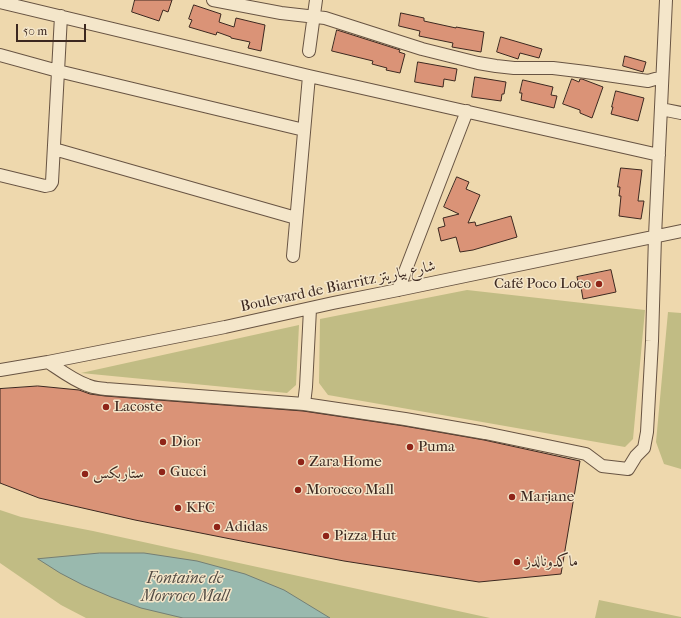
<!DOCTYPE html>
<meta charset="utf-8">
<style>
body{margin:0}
#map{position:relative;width:681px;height:618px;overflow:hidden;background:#eed8ad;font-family:"IM FELL French Canon",serif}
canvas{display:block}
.scale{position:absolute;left:16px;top:24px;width:70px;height:18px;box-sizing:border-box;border:2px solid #3c2820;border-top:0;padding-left:5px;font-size:12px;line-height:14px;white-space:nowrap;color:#3c2820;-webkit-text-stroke:3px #f4e6ca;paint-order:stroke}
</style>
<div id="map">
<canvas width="681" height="618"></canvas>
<div class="scale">50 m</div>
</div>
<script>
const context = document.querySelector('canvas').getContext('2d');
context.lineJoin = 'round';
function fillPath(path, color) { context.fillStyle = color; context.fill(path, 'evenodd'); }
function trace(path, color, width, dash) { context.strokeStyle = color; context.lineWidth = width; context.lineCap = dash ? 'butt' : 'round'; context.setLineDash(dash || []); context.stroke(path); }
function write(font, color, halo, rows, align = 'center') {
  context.font = font + ' "IM FELL French Canon",Amiri,serif'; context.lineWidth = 3; context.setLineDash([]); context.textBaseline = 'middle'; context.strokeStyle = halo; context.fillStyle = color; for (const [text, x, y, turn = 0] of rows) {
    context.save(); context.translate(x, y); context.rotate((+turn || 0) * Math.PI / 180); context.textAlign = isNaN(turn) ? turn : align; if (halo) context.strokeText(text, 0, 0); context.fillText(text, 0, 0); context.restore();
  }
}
fillPath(new Path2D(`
 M 467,290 L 645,310 L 633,439 L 625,447 L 328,395 L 319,383 L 320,319 Z
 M 668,312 L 681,313 L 681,469 L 664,464 L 656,442 Z
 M 299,325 L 296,385 L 287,393 L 81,373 Z
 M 0,510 L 21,517 L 93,531 L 490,618 L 86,618 L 61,605 L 0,563 Z
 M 599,600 L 681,617 L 681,618 L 595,618 Z`), '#c1bc84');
const water = new Path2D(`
 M 100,553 L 144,553 L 197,561 L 245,574 L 284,590 L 330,618 L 183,618 L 141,608 L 111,597 L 83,585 L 60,573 L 38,559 Z`);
fillPath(water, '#99b9ae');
trace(water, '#747f75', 1);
const building = new Path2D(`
 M 135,0 L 172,0 L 168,12 L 163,10 L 159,21 L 132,12 Z
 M 194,5 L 221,14 L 219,22 L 234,27 L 236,18 L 265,25 L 261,51 L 248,48 L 250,42 L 231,38 L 231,37 L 217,32 L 216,35 L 189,27 L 192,20 L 189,19 Z
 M 401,13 L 424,18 L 424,21 L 456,28 L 456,27 L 484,32 L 481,52 L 452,47 L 453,43 L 419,36 L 420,31 L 399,26 Z
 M 337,30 L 400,50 L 399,52 L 405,54 L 400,73 L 386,70 L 387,68 L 372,64 L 373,61 L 332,51 Z
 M 501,37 L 542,49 L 539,58 L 520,53 L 518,59 L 497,52 Z
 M 625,56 L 646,62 L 643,72 L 623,66 Z
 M 418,62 L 457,69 L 455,81 L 444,79 L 443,87 L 415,82 Z
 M 475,77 L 506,82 L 504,94 L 502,94 L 501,101 L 472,97 Z
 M 572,79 L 579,82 L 580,79 L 582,79 L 603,87 L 592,118 L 580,113 L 580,110 L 563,104 Z
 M 523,80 L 553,87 L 551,95 L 557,96 L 554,108 L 521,100 L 522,93 L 520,93 Z
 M 616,91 L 644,98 L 638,121 L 611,114 L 613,107 L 612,107 Z
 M 621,168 L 642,170 L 638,201 L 644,201 L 641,219 L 619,216 L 621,196 L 619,196 L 620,187 L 618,187 Z
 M 457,177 L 469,182 L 466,189 L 480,195 L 468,223 L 475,222 L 476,226 L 511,216 L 517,237 L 473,250 L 460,252 L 456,237 L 441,241 L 438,228 L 445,226 L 443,218 L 459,214 L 444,207 Z
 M 611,270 L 616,292 L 583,299 L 581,287 L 579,287 L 577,277 Z
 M 38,386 L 79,390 L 90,394 L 105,396 L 303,411 L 404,426 L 484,440 L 580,461 L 561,574 L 479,582 L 344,561 L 246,542 L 135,520 L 39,498 L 0,483 L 0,389 Z`);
fillPath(building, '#da9377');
trace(building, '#3c2820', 1);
const minor = new Path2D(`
 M 213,0 L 281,13 L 325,18 L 422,49 L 478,63 L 496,66 L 514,68 L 553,68 L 586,72 L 648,81 L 655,79 L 662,78
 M 0,2 L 309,76 L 659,155
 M 309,51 L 316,0
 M 0,55 L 58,71 L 304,130
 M 661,109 L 681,113
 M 54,149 L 296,218
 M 0,175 L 45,186 L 50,185 L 52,182 L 61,16
 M 293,256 L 309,76
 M 398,290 L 467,111
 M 48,362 C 60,370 73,380 87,385 C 93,388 99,388 106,389 L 304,404 L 405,419 L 485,433 L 586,454 L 602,466 L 628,469 L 636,456 L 644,448 L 647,432 L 652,341 L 655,236 L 666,0
 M 0,370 L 48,362 L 225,327 L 333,303 L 398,290 L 681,231
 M 304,404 L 306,387 L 310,309`);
trace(minor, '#685443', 14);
trace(minor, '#f4e6ca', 12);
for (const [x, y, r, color] of [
 [599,284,4,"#8f2418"],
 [106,407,4,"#8f2418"],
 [163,442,4,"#8f2418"],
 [410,447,4,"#8f2418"],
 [301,462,4,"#8f2418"],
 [162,472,4,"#8f2418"],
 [85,474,4,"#8f2418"],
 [298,490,4,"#8f2418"],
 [512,497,4,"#8f2418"],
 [178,508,4,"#8f2418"],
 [217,527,4,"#8f2418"],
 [326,536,4,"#8f2418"],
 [517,562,4,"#8f2418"]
]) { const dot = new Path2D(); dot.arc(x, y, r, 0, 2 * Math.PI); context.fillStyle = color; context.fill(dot); trace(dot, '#f4e6ca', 1.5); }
write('15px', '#3c2820', '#f4e6ca', [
 ["Café Poco Loco",591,284,"right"],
 ["Lacoste",114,407],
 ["Dior",171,442],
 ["Puma",418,447],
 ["Zara Home",309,462],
 ["Gucci",170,472],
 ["ستاربكس",93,474],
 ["Morocco Mall",306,490],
 ["Marjane",520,497],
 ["KFC",186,508],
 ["Adidas",225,527],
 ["Pizza Hut",334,536],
 ["ماكدونالدز",525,562]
], 'left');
write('15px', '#3c2820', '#f4e6ca', [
 ["Boulevard de Biarritz شارع بياريتز",338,287,-12]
]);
write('italic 16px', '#534c44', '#f4e6ca', [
 ["Fontaine de",185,579],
 ["Morroco Mall",185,597]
]);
</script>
